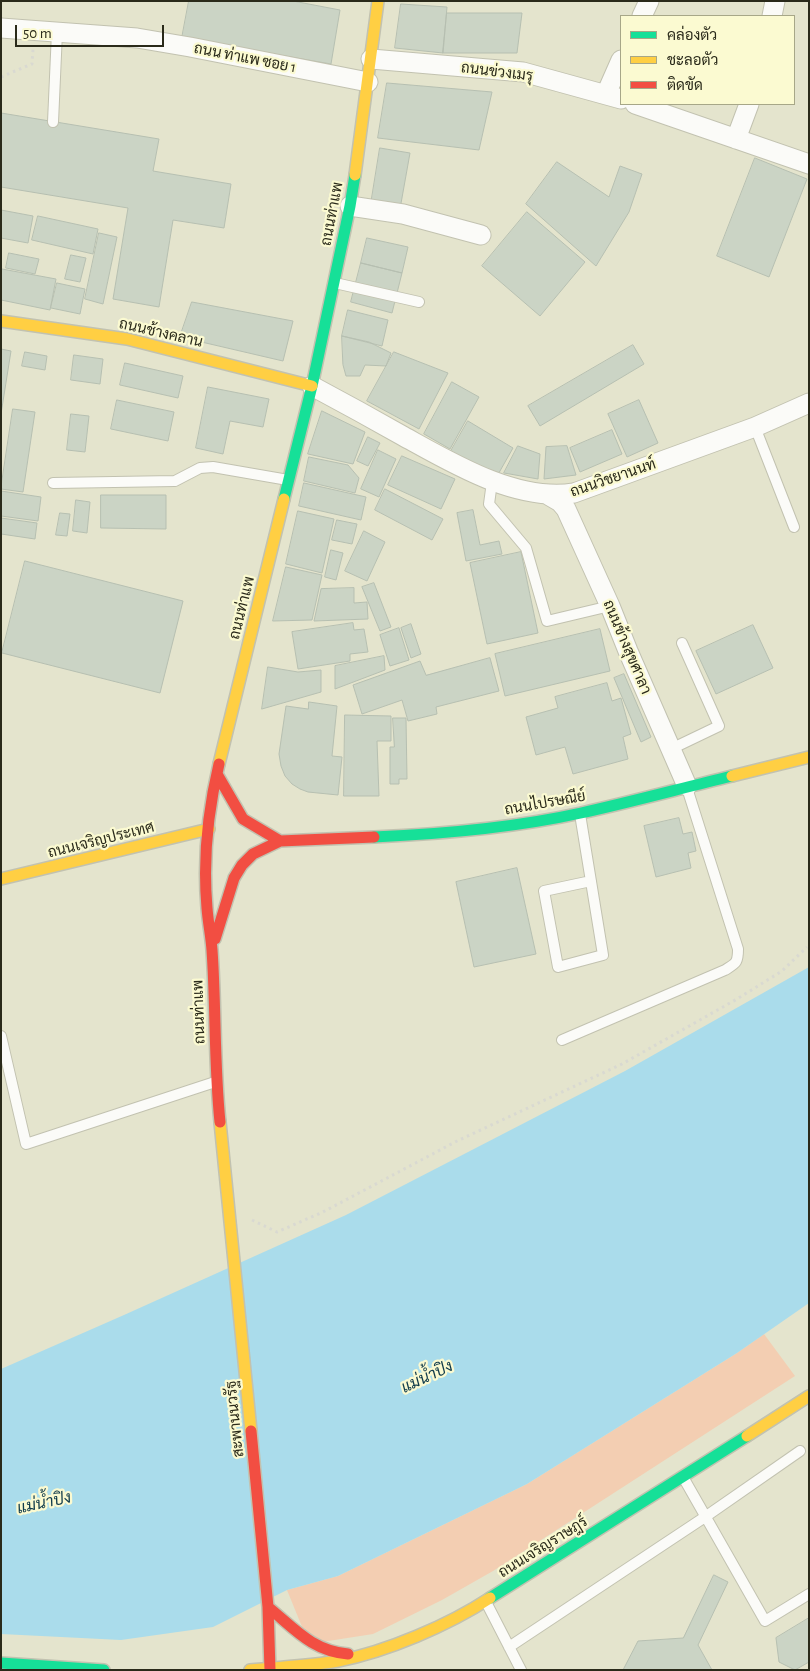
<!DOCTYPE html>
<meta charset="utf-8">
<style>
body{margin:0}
#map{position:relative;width:810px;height:1671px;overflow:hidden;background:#e4e4cd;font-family:"Alegreya Sans",Sarabun,sans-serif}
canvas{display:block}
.frame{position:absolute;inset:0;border:2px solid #2a2a1a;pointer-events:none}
.legend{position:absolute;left:620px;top:15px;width:175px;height:90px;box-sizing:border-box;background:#fbfad1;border:1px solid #a7a788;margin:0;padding:6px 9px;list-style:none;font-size:15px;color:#2a2a1a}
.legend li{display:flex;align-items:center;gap:10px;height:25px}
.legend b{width:25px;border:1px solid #a7a788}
.scale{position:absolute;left:15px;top:25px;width:149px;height:22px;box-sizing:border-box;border:2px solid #2a2a1a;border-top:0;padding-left:6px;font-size:15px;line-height:18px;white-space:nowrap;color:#2a2a1a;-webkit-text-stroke:4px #fbfad1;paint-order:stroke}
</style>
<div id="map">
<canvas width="810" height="1671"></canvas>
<div class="frame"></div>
<ul class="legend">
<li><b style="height:6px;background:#16e098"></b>คล่องตัว</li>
<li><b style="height:6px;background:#ffcf43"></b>ชะลอตัว</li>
<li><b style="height:6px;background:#f24e42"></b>ติดขัด</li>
</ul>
<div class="scale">50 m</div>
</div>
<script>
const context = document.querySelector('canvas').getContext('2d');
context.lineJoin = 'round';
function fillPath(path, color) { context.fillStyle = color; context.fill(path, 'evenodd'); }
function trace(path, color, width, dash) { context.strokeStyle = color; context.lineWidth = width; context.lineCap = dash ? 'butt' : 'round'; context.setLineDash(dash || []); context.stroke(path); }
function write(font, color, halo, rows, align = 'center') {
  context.font = font + ' "Alegreya Sans",Sarabun,sans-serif'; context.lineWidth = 4.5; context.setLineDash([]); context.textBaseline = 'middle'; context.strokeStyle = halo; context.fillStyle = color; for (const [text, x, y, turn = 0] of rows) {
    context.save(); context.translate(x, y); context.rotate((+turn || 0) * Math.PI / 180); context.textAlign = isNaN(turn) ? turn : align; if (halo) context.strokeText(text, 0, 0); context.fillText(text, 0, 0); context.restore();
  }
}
fillPath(new Path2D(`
 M 764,1334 L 795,1376 L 493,1571 L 442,1600 L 373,1634 L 309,1644 L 287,1590 L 338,1576 L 527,1484 L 737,1353 Z`), '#f3ceb2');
fillPath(new Path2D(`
 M 809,967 L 809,1303 L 737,1353 L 527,1484 L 338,1576 L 287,1590 L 213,1627 L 121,1640 L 1,1634 L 1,1369 L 124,1315 L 346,1215 L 625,1071 Z`), '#aadceb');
const building = new Path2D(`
 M 189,1 L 293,1 L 340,10 L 331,64 L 182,38 Z
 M 401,4 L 447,7 L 443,53 L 395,48 Z
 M 447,13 L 522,13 L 517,53 L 443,53 Z
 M 387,83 L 492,92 L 479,150 L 378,138 Z
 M 1,113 L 159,139 L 153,171 L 231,184 L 224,228 L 173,220 L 159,307 L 113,299 L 128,208 L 1,187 Z
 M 380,148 L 410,153 L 400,209 L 371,204 Z
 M 755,158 L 807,179 L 769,277 L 717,256 Z
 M 557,162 L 609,197 L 620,166 L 642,174 L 629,212 L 596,266 L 526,204 Z
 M 1,210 L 33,216 L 28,243 L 1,238 Z
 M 527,212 L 585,262 L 540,316 L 482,266 Z
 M 38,216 L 98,229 L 93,254 L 32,240 Z
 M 99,233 L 117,237 L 103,304 L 85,299 Z
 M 367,238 L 408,247 L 402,273 L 361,263 Z
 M 9,253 L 39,259 L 35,274 L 6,268 Z
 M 71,255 L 86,258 L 80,282 L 65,279 Z
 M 361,263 L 402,273 L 392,313 L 351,302 Z
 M 2,269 L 56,279 L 50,310 L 1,300 Z
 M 57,283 L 85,289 L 80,314 L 51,308 Z
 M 192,302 L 293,321 L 283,361 L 180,337 Z
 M 348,310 L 388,320 L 382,346 L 342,336 Z
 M 342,336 L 369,342 L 391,353 L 386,366 L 365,365 L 360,376 L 346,376 L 343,365 Z
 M 633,345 L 644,364 L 540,426 L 528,406 Z
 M 1,349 L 11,351 L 1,414 Z
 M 25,352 L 47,356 L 45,370 L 22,366 Z
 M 394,352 L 448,373 L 419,429 L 367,401 Z
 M 74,355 L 103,359 L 100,384 L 71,380 Z
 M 125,363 L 183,376 L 178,398 L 120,385 Z
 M 452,382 L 479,397 L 450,449 L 424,434 Z
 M 208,387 L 269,399 L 263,427 L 230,421 L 223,454 L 196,448 Z
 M 117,400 L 174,412 L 168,441 L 111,429 Z
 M 639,400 L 658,443 L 627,457 L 608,414 Z
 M 13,409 L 35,412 L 23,492 L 1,489 Z
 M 322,411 L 365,432 L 353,464 L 308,454 Z
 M 71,414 L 89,416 L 85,452 L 67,450 Z
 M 468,421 L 513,448 L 496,478 L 451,451 Z
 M 612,430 L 622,454 L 580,472 L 570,448 Z
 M 368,437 L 380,443 L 368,466 L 357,461 Z
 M 518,446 L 540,454 L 538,479 L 504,473 Z
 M 567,446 L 576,475 L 544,479 L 546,447 Z
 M 378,450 L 396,459 L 379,497 L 361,489 Z
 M 402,456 L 455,479 L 441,509 L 388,485 Z
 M 309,457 L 348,465 L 359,478 L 355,493 L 304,481 Z
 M 304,483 L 366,497 L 361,520 L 299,506 Z
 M 385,489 L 443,519 L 432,540 L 375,510 Z
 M 1,491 L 41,497 L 38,521 L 1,516 Z
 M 101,495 L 166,495 L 166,529 L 101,528 Z
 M 76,500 L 90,502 L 87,533 L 73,531 Z
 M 473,510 L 480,545 L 499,541 L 502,554 L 466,561 L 457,513 Z
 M 298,511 L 334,519 L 322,573 L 286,564 Z
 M 60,513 L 70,514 L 67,536 L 56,535 Z
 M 1,518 L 37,523 L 35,539 L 1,534 Z
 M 337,520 L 357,524 L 352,544 L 332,540 Z
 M 364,531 L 385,542 L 367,581 L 345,571 Z
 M 331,550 L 343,553 L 336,580 L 325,577 Z
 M 521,552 L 538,633 L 487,644 L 470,563 Z
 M 25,561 L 183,601 L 160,693 L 2,653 Z
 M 286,567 L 322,575 L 312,620 L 273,621 Z
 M 374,583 L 391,627 L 380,631 L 362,587 Z
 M 354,588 L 354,603 L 367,602 L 368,619 L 314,621 L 321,589 Z
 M 353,623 L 354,630 L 364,629 L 368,652 L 350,654 L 350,661 L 298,669 L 292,632 Z
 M 411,624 L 421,654 L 411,658 L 401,628 Z
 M 753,625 L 773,668 L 716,694 L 696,651 Z
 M 399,628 L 409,660 L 390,666 L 380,635 Z
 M 600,629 L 610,671 L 505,696 L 495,654 Z
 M 384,656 L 385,670 L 335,689 L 335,666 Z
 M 490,658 L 499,691 L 436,707 L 437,714 L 408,721 L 402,700 L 362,714 L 353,685 L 420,661 L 426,675 Z
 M 268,667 L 298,672 L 321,670 L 321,692 L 262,709 Z
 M 624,674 L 651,737 L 641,742 L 614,678 Z
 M 607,683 L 612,701 L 621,698 L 631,734 L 623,737 L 628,759 L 573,774 L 565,747 L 536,755 L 526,717 L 558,708 L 555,697 Z
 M 309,702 L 337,706 L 332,756 L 342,757 L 338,795 L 308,792 L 300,789 L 292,784 L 285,776 L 281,766 L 279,754 L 286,706 L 308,709 Z
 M 345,715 L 391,716 L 391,741 L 377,741 L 379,796 L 344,796 Z
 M 393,718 L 406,718 L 407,779 L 399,779 L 399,784 L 390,784 L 390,747 L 394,747 Z
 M 679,818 L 683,834 L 692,832 L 696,851 L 688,853 L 691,868 L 656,877 L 644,826 Z
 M 517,868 L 536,954 L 474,967 L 456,882 Z
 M 714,1575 L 728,1582 L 698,1645 L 712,1670 L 623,1670 L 638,1641 L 683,1638 Z
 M 809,1618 L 809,1662 L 795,1670 L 779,1662 L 776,1638 Z`);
fillPath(building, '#cbd4c5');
trace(building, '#b6bfb1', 1);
const lane = new Path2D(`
 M 53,122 L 57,32
 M 335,283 L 419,302
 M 755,427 L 794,527
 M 492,482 L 489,504 L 526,548 L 547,621 L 610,606
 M 53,483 L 175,481 L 200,468 L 213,467 L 288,480
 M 671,749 L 719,726 L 682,643
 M 580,814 L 603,955 L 558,967 L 544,891 L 591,881
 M 1,1036 L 26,1144 L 215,1082
 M 562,1040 L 725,970 C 736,963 738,963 738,949 L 687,788
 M 683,1477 L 765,1621 L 809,1594
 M 486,1602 L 521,1670
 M 509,1647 L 705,1517 L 800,1451`);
const street = new Path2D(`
 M 642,16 L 649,1
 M 772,16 L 775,1
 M 1,28 L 137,38 L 190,47 L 368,82
 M 371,59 L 523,72 L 621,99
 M 606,94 L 621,60
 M 635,104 L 809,164
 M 736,139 L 749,104
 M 350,206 L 403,214 L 481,235
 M 312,386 C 342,402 373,419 403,436 C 452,463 516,502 574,493 L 755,427 L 809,403
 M 548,495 L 560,502 L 566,509 L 610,606 L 628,651 L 687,786`);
const fast = new Path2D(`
 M 284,499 L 312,386 L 350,206 L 355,175
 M 374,837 C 443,834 513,828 581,813 C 631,802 682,788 732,776
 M 490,1598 L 747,1436
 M 1,1663 L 104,1670`);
const slow = new Path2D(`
 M 355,175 L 378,1
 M 1,321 L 127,339 L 312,386
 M 219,764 L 284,499
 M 732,776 L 809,757
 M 1,879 L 209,829
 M 220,1122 L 251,1431
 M 747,1436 L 809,1396
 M 250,1670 C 279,1667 309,1666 338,1661 C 386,1652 449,1625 490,1598`);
const jam = new Path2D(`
 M 219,764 C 208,810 203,862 207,908 C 208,922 211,936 212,950 C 216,1007 214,1064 220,1122
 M 217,774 L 243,819 L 280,841
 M 215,939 L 234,878 L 242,865 L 253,854 L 280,841 L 374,837
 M 251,1431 L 268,1607 L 270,1670
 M 268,1607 C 294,1628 312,1651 348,1654`);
trace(lane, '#c2c2b0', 12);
trace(street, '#c2c2b0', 21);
trace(fast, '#c2c2b0', 14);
trace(slow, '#c2c2b0', 14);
trace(jam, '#c2c2b0', 14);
trace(new Path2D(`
 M 1,77 L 32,64 L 33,49
 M 252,1220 L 277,1232 L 323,1212 L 457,1141 L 622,1064 L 737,999 L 782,971 L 807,947`), '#d9d9d1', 3, [2.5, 4]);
trace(lane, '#fbfbf8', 10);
trace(street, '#fbfbf8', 19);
trace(fast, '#16e098', 11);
trace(slow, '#ffcf43', 11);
trace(jam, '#f24e42', 11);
write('15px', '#2a2a1a', '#fbfad1', [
 ["ถนน ท่าแพ ซอย 1",245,58,11],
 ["ถนนข่วงเมรุ",497,72,7],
 ["ถนนท่าแพ",332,214,-79],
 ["ถนนช้างคลาน",161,333,13],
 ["ถนนวิชยานนท์",613,478,-19],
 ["ถนนท่าแพ",242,608,-76],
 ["ถนนข้างสุขศาลา",627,647,67],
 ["ถนนไปรษณีย์",545,803,-10],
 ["ถนนเจริญประเทศ",101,840,-14],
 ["ถนนท่าแพ",199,1012,-92],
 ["สะพานนวรัฐ",235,1419,-96],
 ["ถนนเจริญราษฎร์",543,1547,-32]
]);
write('italic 16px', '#103b4b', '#fbfad1', [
 ["แม่น้ำปิง",427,1377,-25],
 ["แม่น้ำปิง",44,1503,-12]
]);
</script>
